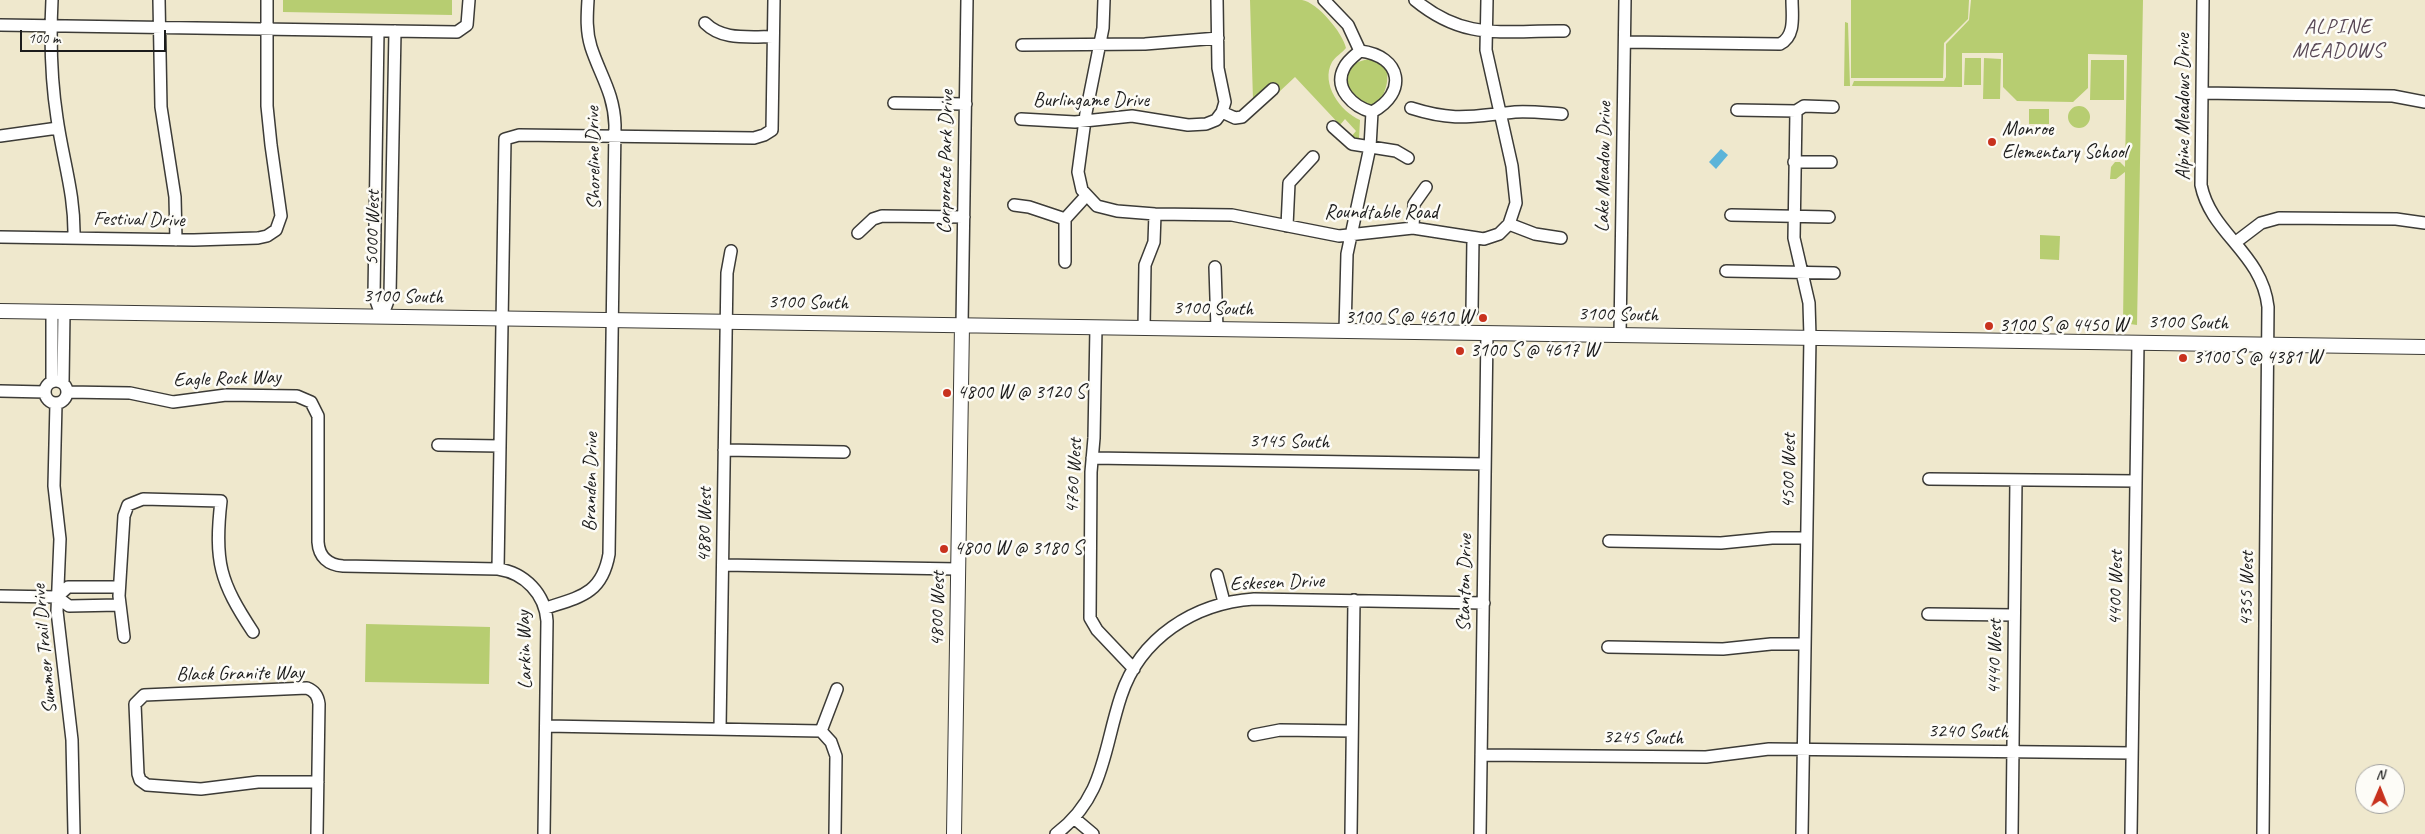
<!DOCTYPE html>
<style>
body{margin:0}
#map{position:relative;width:2425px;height:834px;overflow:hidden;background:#efe8cd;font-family:Caveat,sans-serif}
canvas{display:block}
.north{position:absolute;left:2355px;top:764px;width:50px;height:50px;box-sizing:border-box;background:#fdfcf7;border:1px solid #a3a29f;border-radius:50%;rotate:1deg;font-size:14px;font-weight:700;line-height:20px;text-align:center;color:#1c1c1c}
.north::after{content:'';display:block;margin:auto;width:18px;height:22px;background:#c8321e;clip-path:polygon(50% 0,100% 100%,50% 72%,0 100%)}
.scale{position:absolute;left:20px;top:30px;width:146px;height:22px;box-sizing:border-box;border:2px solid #1c1c1c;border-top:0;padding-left:6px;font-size:15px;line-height:18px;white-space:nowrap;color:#1c1c1c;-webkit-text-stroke:4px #fdfcf7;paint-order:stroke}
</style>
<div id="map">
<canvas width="2425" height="834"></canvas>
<div class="north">N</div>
<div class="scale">100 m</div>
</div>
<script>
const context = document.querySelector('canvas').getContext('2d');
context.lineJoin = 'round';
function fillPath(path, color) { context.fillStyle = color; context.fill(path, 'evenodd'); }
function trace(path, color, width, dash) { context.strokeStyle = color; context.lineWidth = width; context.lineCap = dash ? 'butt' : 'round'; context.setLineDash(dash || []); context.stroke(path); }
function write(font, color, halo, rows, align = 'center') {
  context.font = font + ' Caveat,sans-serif'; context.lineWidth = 5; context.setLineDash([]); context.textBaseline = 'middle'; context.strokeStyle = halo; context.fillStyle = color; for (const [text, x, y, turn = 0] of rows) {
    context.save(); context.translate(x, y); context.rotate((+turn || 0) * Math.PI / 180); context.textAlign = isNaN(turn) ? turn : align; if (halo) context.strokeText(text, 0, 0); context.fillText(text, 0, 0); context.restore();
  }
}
fillPath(new Path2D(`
 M 283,0 L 452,0 L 452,15 L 283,12 Z
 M 1250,0 C 1267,0 1285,0 1302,0 C 1317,2 1343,33 1346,48 C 1342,53 1336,56 1332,62 C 1320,84 1341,112 1360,120 L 1359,139 L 1351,137 L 1356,131 L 1345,119 L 1340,125 L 1295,77 L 1279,92 L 1271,84 L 1253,100 Z
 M 1851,0 L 1969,0 L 1968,19 L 1944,43 L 1943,78 L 1851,78 Z
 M 1971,0 L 2143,0 L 2137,325 L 2123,323 L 2125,172 L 2116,179 L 2110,179 L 2111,167 L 2115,162 L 2120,162 L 2125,167 L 2127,55 L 2088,54 L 2088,88 L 2073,102 L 2017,101 L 2003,87 L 2003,53 L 1962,53 L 1962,87 L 1852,86 L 1854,81 L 1944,81 L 1946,77 L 1946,44 L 1969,20 Z
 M 1845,22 L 1848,23 L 1850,86 L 1844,86 Z
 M 1965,58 L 1981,58 L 1981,85 L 1964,85 Z
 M 1984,58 L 2001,59 L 2000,99 L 1983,99 Z
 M 1372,59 L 1387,70 C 1388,80 1387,87 1382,97 C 1367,127 1317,63 1372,59 Z
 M 2091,60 L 2124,60 L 2124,100 L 2090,100 Z
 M2068 117a11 11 0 1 1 22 0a11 11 0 1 1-22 0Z
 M 2029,109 L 2049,109 L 2049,124 L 2029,124 Z
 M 2040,235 L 2060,236 L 2059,260 L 2040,259 Z
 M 366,624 L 490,627 L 489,684 L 365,682 Z`), '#b7cd71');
fillPath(new Path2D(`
 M 1721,149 L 1728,155 L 1716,169 L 1709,162 Z`), '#5cb4d9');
const minor = new Path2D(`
 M 52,0 C 50,40 51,79 57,118 C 63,161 75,194 74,238
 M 159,0 L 161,107 L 175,197 L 176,240
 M 1104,0 L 1103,28 L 1086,113 L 1078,172 L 1082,190 L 1097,206 L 1117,211 L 1155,214 L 1232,215 L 1339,236 L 1413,228 L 1484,239 L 1499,234 L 1509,224 L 1516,203 L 1512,166 L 1486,50 L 1487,0
 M 1324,0 L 1348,25 L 1360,51
 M 1415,0 C 1466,42 1504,30 1564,31
 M 2203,0 L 2201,185 C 2211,234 2262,253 2268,307 L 2263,834
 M 705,23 C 723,41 749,36 773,37
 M 0,25 L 457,32 L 467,25 L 469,0
 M 378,31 L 374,295 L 382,317
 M 1625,42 L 1780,44 C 1796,36 1792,15 1792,0
 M 1022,45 L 1145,44 L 1218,38
 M 1360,51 C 1402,56 1408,93 1372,112 C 1354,107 1333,89 1344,68 C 1347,61 1354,56 1360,51 Z
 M 2202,93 L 2393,96 L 2425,102
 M 894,103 L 966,104
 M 1411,108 C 1455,122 1472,116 1515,112 C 1531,111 1546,113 1562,114
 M 1737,110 L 1796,111 L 1804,106 L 1833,107
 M 1796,111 L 1794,238 L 1809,303 L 1810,337 L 1802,834
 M 1222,112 L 1235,118 L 1242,117 L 1273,89
 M 1021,119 L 1075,122 L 1132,116 L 1188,125 L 1206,124 L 1216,120 L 1222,112 L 1225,102 L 1218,68 L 1217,0
 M 1333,127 L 1352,144 L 1396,151 L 1408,158
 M 0,136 L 58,128
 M 1794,162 L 1831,162
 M 1014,205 L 1029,207 L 1065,219
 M 1731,215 L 1829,217
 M 1509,224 L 1535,234 L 1561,238
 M 1287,226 L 1289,183 L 1313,157
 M 1413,228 L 1414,204 L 1426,187
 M 858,233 L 873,219 L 882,216 L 964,217
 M 0,237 L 194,240 L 258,238 L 267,236 L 276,230 L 281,216 L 271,145 L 267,106 L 267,0
 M 2236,242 L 2261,223 L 2279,218 L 2396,219 L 2425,223
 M 1065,262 L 1065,219 L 1086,196
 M 1215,267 L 1217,329
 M 1726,271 L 1834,273
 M 1472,311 L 1473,238
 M 52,312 L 52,381
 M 382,317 L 390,295 L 395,31
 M 962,325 L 967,0
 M 1096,327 L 1094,438 L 1091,472 L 1090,618 L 1097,630 L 1134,669
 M 1144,328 L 1145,265 L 1154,242 L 1155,214
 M 1345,331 L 1347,254 L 1370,147 L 1372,112
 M 1620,335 L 1625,0
 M45 392a11 11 0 1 1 22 0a11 11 0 1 1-22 0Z
 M 63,383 L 64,312
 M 0,391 L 45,392
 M 67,392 L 130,393 L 173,402 L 226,395 L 297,396 L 311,402 L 318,416 L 318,542 C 319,557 328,565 343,566 L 498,569 C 525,573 545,594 547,621 L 544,834
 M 56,403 L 54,486 L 60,539 L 57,611 L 72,740 L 74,833
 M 438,445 L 500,446
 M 724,450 L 844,452
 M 1092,458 L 1485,464
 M 1929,479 L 2136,481
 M 1609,541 L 1721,543 L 1772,538 L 1806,538
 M 723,565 L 958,569
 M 498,569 L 505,139 L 519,135 L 754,138 L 764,135 L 772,130 L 774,0
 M 1217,575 L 1224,602
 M 0,596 L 57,597
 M 57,597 L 68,587 L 119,587
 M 57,597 L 69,606 L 119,605
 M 546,608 C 580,597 602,594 609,554 L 615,125 C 614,93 600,75 591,47 C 586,31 587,16 588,0
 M 1928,614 L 2014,615
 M 124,637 L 119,596 L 124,516 L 128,505 L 143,499 L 221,501 C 214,562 220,582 253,632
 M 1608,647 L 1723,649 L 1771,644 L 1805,644
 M 546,726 L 821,731
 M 720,729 L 727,273 L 731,251
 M 1254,735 L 1280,730 L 1352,731
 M 1481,755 L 1706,757 L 1769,749 L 2132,753
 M 1074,818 L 1093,834
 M 317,834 L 319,704 C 318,696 315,691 307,688 L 144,695 L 135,704 L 138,774 L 140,780 L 147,785 L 201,789 L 258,782 L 318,782
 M 835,834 L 836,756 L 831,742 L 821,731 L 837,689
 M 1056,834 C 1105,797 1103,750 1121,696 C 1140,638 1194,603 1254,599 L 1484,603
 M 1351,834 L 1354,600
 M 1480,834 L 1487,333
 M 2012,834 L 2016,480
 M 2131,834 L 2138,342`);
const major = new Path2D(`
 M 0,311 L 2425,347
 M 954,834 L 962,325`);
trace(minor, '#3c3b37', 14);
trace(major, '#3c3b37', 16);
trace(minor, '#fff', 11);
trace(major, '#fff', 14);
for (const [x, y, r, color] of [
 [1992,142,5,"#c8321e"],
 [1483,318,5,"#c8321e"],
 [1989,326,5,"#c8321e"],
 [1460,351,5,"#c8321e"],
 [2183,358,5,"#c8321e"],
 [947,393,5,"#c8321e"],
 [944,549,5,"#c8321e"]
]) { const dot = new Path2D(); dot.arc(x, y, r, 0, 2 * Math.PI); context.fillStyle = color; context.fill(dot); trace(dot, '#fdfcf7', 2); }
write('20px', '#1c1c1c', '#fdfcf7', [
 ["Burlingame Drive",1091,101],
 ["Alpine Meadows Drive",2184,107,-90],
 ["Shoreline Drive",594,158,-91],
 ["Corporate Park Drive",946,162,-89],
 ["Lake Meadow Drive",1604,167,-89],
 ["Roundtable Road",1381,213],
 ["Festival Drive",139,220,1],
 ["5000 West",373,228,-89],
 ["3100 South",403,297,1],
 ["3100 South",808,303,1],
 ["3100 South",1213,309,1],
 ["3100 South",1618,315,1],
 ["3100 South",2188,323,1],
 ["Eagle Rock Way",227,379,-2],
 ["3145 South",1289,442,1],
 ["4500 West",1789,471,-89],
 ["4760 West",1074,476,-87],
 ["Branden Drive",591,482,-89],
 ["4880 West",705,525,-89],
 ["Eskesen Drive",1277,583,-2],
 ["Stanton Drive",1465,583,-89],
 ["4400 West",2116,588,-89],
 ["4355 West",2247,589,-89],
 ["4800 West",938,609,-89],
 ["Summer Trail Drive",45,649,-95],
 ["Larkin Way",525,650,-92],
 ["4440 West",1995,657,-89],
 ["Black Granite Way",240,674,-1],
 ["3240 South",1968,732,1],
 ["3245 South",1643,738,1]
]);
write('20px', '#1c1c1c', '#fdfcf7', [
 ["Monroe",2002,130],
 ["Elementary School",2002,153],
 ["3100 S @ 4610 W",1473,318,"right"],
 ["3100 S @ 4450 W",1999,326],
 ["3100 S @ 4617 W",1470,351],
 ["3100 S @ 4381 W",2193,358],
 ["4800 W @ 3120 S",957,393],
 ["4800 W @ 3180 S",954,549]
], 'left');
context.letterSpacing = '1px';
write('21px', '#584855', '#fdfcf7', [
 ["ALPINE",2338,27],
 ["MEADOWS",2338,51]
]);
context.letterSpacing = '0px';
</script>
